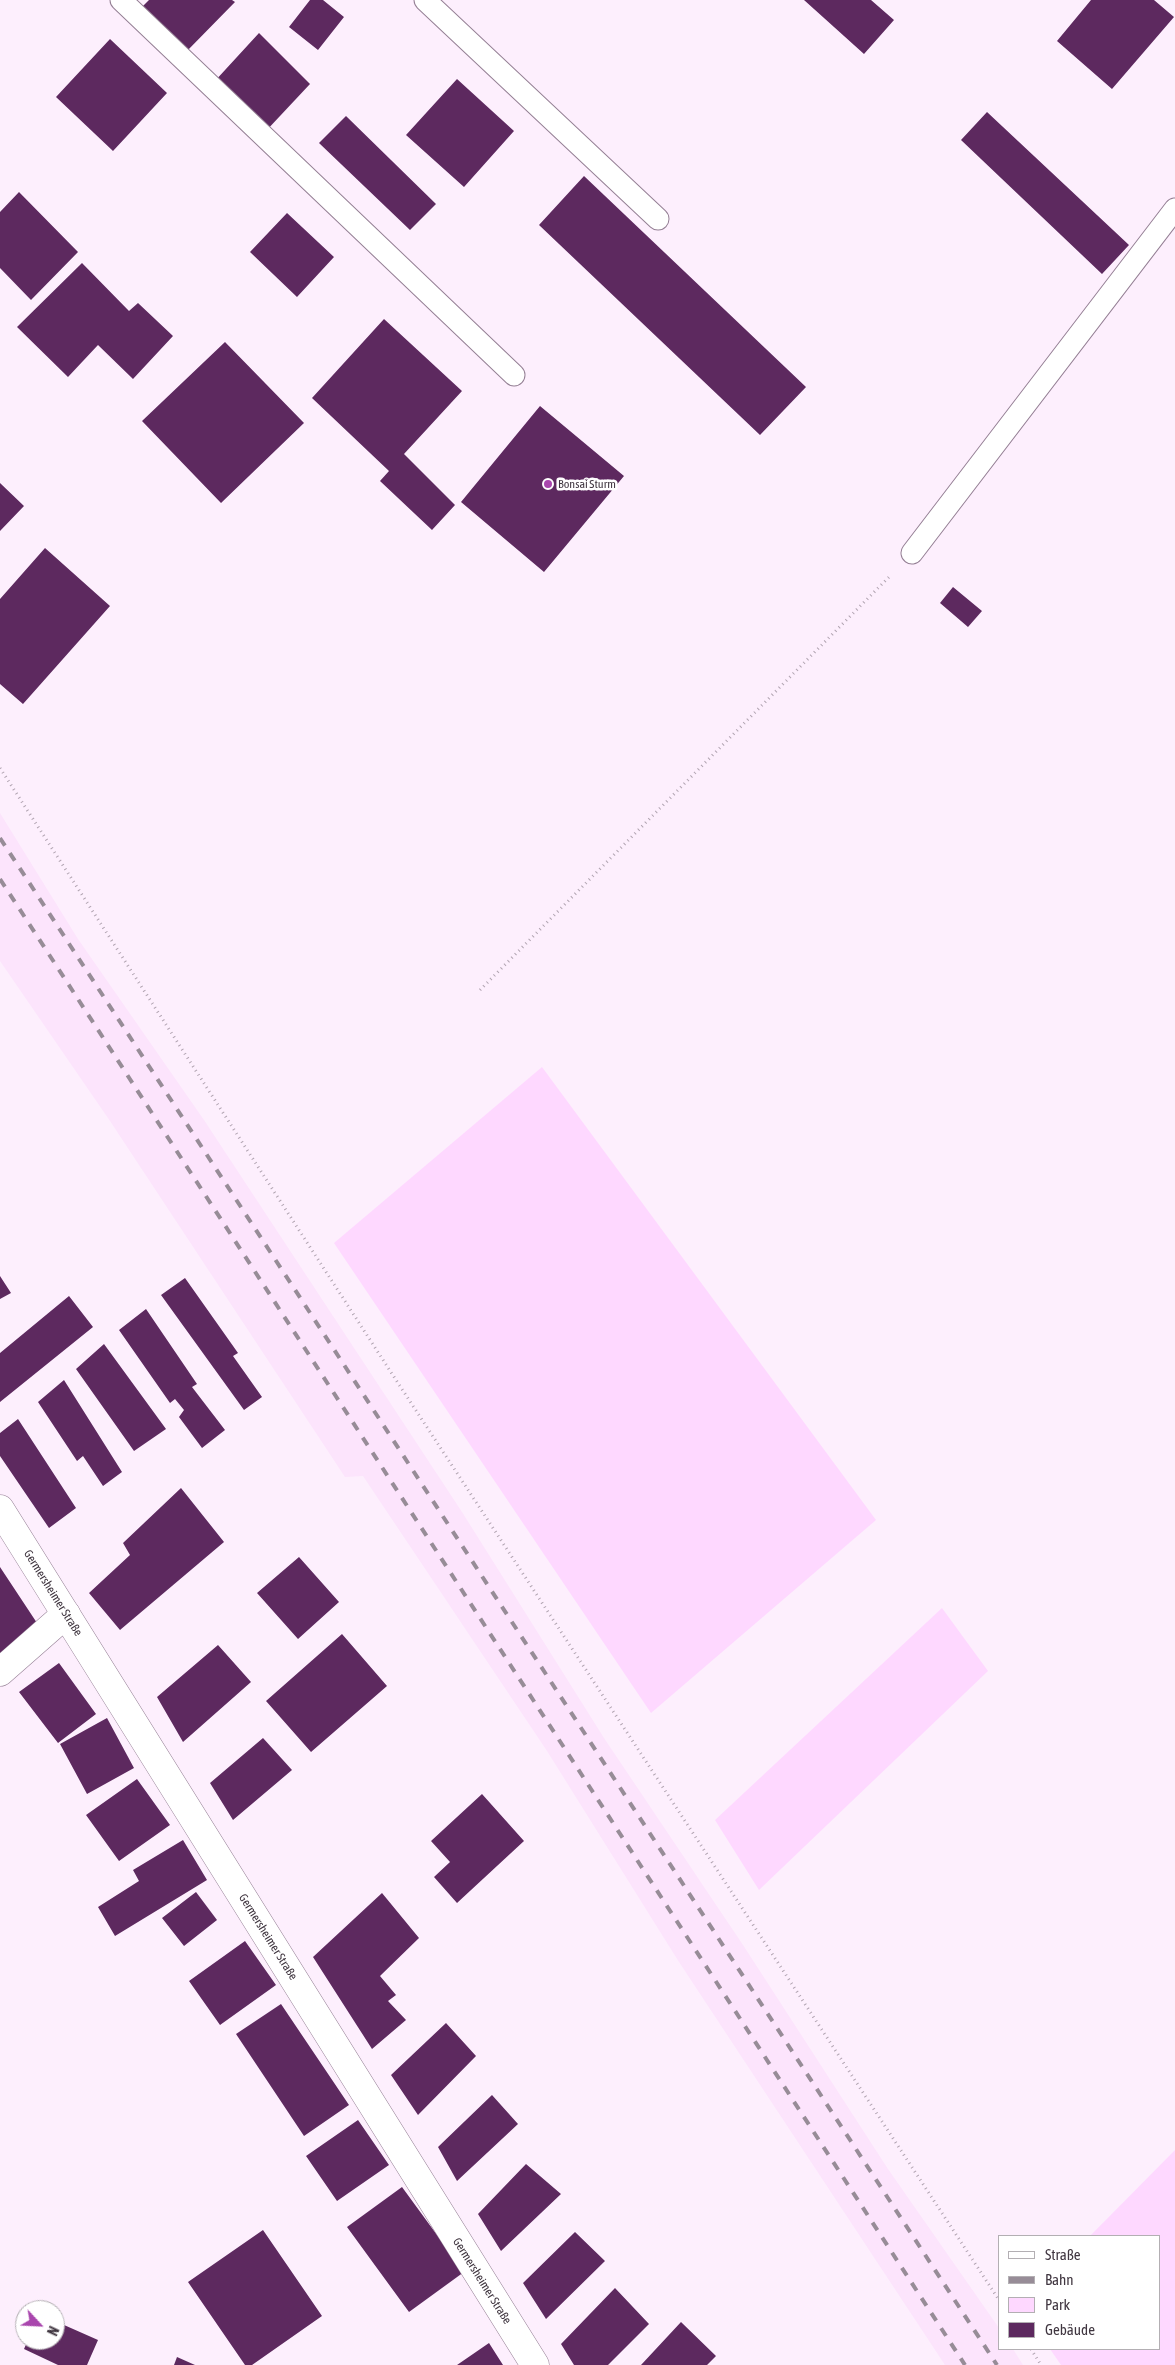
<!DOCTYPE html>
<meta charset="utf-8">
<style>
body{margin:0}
#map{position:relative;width:1175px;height:2365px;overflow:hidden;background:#fdeffd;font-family:"Asap Condensed",sans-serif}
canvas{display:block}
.legend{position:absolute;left:998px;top:2235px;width:162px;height:115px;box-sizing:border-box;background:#fff;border:1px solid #b3afb3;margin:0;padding:6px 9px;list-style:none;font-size:15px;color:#403640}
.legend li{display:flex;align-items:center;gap:10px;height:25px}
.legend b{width:25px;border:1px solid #b3afb3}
.north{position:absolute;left:15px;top:2300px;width:50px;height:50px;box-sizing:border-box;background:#fff;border:1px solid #b3afb3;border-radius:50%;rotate:115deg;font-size:14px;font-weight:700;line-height:20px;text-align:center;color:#403640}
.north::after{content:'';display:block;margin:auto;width:18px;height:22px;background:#a946ad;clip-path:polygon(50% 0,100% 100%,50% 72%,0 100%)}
</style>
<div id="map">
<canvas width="1175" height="2365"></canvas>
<ul class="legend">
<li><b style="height:6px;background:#fff"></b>Straße</li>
<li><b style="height:6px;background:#978c97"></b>Bahn</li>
<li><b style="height:14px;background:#fed8ff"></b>Park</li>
<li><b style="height:14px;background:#5d295f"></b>Gebäude</li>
</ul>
<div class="north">N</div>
</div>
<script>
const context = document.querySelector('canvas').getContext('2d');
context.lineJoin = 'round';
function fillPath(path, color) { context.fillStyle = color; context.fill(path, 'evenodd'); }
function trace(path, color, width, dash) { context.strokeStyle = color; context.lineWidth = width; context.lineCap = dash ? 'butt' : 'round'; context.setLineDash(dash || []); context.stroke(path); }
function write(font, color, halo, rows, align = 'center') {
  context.font = font + ' "Asap Condensed",sans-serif'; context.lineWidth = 5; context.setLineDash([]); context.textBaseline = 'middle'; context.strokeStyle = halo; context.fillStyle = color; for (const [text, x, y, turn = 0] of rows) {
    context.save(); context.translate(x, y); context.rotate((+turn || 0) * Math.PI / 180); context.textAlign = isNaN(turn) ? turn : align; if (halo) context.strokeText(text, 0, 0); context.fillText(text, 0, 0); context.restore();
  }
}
fillPath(new Path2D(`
 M 0,813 L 78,939 L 204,1120 L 462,1512 L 604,1738 L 743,1945 L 888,2169 L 999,2328 L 999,2349 L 1013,2349 L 1023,2365 L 945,2365 L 679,1962 L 547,1751 L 363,1476 L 345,1477 L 110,1121 L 0,961 Z`), '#fce4fc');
fillPath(new Path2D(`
 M 542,1067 L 876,1520 L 651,1713 L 334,1243 Z
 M 942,1608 L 988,1671 L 759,1890 L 715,1820 Z
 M 1175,2150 L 1175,2365 L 1061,2365 L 1050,2349 L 1159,2349 L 1159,2236 L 1090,2236 Z`), '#fed8ff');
fillPath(new Path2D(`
 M 149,0 L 232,0 L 235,2 L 186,52 L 141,8 Z
 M 310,0 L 323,0 L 344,17 L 318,50 L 289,27 Z
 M 804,0 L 871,0 L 894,20 L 864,54 Z
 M 1091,0 L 1154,0 L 1174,17 L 1112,89 L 1057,41 Z
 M 259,33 L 310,84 L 265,132 L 214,82 Z
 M 110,39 L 167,93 L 113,151 L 56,97 Z
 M 457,79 L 514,131 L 464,187 L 406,135 Z
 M 987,112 L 1129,245 L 1102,274 L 961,140 Z
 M 346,116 L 436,204 L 410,230 L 319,143 Z
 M 584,176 L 806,387 L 760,435 L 539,225 Z
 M 19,192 L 78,252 L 31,300 L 0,268 L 0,212 Z
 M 287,213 L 334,257 L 297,297 L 250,252 Z
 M 82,263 L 129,311 L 138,303 L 173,336 L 133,379 L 98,345 L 68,377 L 17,327 Z
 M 384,319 L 462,391 L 404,454 L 455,505 L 432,530 L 380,481 L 389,471 L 312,398 Z
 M 225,342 L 304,423 L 221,503 L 142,421 Z
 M 540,406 L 624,476 L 544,572 L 461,502 Z
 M 0,483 L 24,506 L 0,531 Z
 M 45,548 L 110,606 L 23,704 L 0,684 L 0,599 Z
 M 953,587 L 982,611 L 968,627 L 940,603 Z
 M 0,1276 L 11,1293 L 0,1299 Z
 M 185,1278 L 238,1353 L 233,1356 L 262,1397 L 244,1410 L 161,1295 Z
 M 69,1296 L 93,1327 L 0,1402 L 0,1353 Z
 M 146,1309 L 197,1384 L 192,1387 L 225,1430 L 202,1448 L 179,1417 L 184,1410 L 175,1399 L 170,1403 L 119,1330 Z
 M 104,1344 L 166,1429 L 134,1451 L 76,1369 Z
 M 64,1380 L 122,1472 L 103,1486 L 83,1456 L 77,1461 L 38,1402 Z
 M 18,1419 L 76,1508 L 49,1528 L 0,1456 L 0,1433 Z
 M 181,1488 L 224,1542 L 120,1630 L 89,1593 L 130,1555 L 123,1543 Z
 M 299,1557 L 339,1602 L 298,1639 L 257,1593 Z
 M 0,1567 L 37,1623 L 0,1656 Z
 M 342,1634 L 387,1686 L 311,1752 L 266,1701 Z
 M 218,1645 L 251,1682 L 183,1742 L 157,1697 Z
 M 59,1663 L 96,1714 L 58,1743 L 19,1692 Z
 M 107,1718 L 134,1768 L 87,1794 L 60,1744 Z
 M 263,1738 L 292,1770 L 233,1820 L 210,1783 Z
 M 137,1779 L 170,1825 L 119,1861 L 86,1815 Z
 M 482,1794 L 524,1841 L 457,1903 L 434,1877 L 450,1862 L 431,1841 Z
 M 183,1840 L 207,1880 L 115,1936 L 98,1907 L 139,1881 L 133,1870 Z
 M 196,1892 L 217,1920 L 184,1946 L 162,1918 Z
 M 382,1893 L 419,1938 L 380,1976 L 396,1995 L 388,2001 L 406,2020 L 372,2049 L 313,1957 Z
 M 245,1941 L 276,1985 L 220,2025 L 189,1981 Z
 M 281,2004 L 349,2105 L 304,2136 L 236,2034 Z
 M 446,2023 L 476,2056 L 418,2115 L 391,2075 Z
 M 492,2095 L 518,2124 L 457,2181 L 438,2147 Z
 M 358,2120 L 389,2165 L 337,2201 L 306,2156 Z
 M 526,2164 L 561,2194 L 501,2251 L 478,2214 Z
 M 402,2187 L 464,2272 L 409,2312 L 347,2227 Z
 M 263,2230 L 322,2316 L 252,2365 L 245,2365 L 188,2282 Z
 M 575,2232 L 605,2261 L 546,2319 L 523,2283 Z
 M 615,2288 L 649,2324 L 608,2365 L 574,2365 L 561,2344 Z
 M 55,2321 L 98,2340 L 87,2365 L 58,2365 L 24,2349 L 28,2340 L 55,2340 Z
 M 681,2322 L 716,2356 L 707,2365 L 641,2365 Z
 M 489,2343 L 503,2365 L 457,2365 Z
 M 177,2357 L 195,2365 L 174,2365 Z`), '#5d295f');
const service = new Path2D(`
 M 121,0 L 514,375
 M 425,0 L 658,219
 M 912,553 L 1175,209`);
const minor = new Path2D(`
 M 0,1672 L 66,1614`);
const secondary = new Path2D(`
 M 0,1509 L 535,2365`);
trace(service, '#947f94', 23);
trace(minor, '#947f94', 29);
trace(secondary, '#947f94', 29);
trace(new Path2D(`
 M 0,768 L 396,1380 L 999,2300
 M 480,990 L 891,575
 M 1031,2349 L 1041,2365`), '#b1a4b1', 3, [1, 4]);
trace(service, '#fff', 21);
trace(minor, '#fff', 28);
trace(secondary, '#fff', 28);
trace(new Path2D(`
 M 0,838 L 997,2365
 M 0,879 L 965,2365`), '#978c97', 4, [9, 9]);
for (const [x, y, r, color] of [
 [548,484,5,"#a946ad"]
]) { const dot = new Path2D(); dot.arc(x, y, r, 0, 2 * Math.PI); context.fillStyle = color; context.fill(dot); trace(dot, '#fff', 2); }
write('12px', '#403640', '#fff', [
 ["Bonsai Sturm",558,484]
], 'left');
write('12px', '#403640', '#fff', [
 ["Germersheimer Straße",53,1593,58],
 ["Germersheimer Straße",268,1937,58],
 ["Germersheimer Straße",482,2281,58]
]);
</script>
